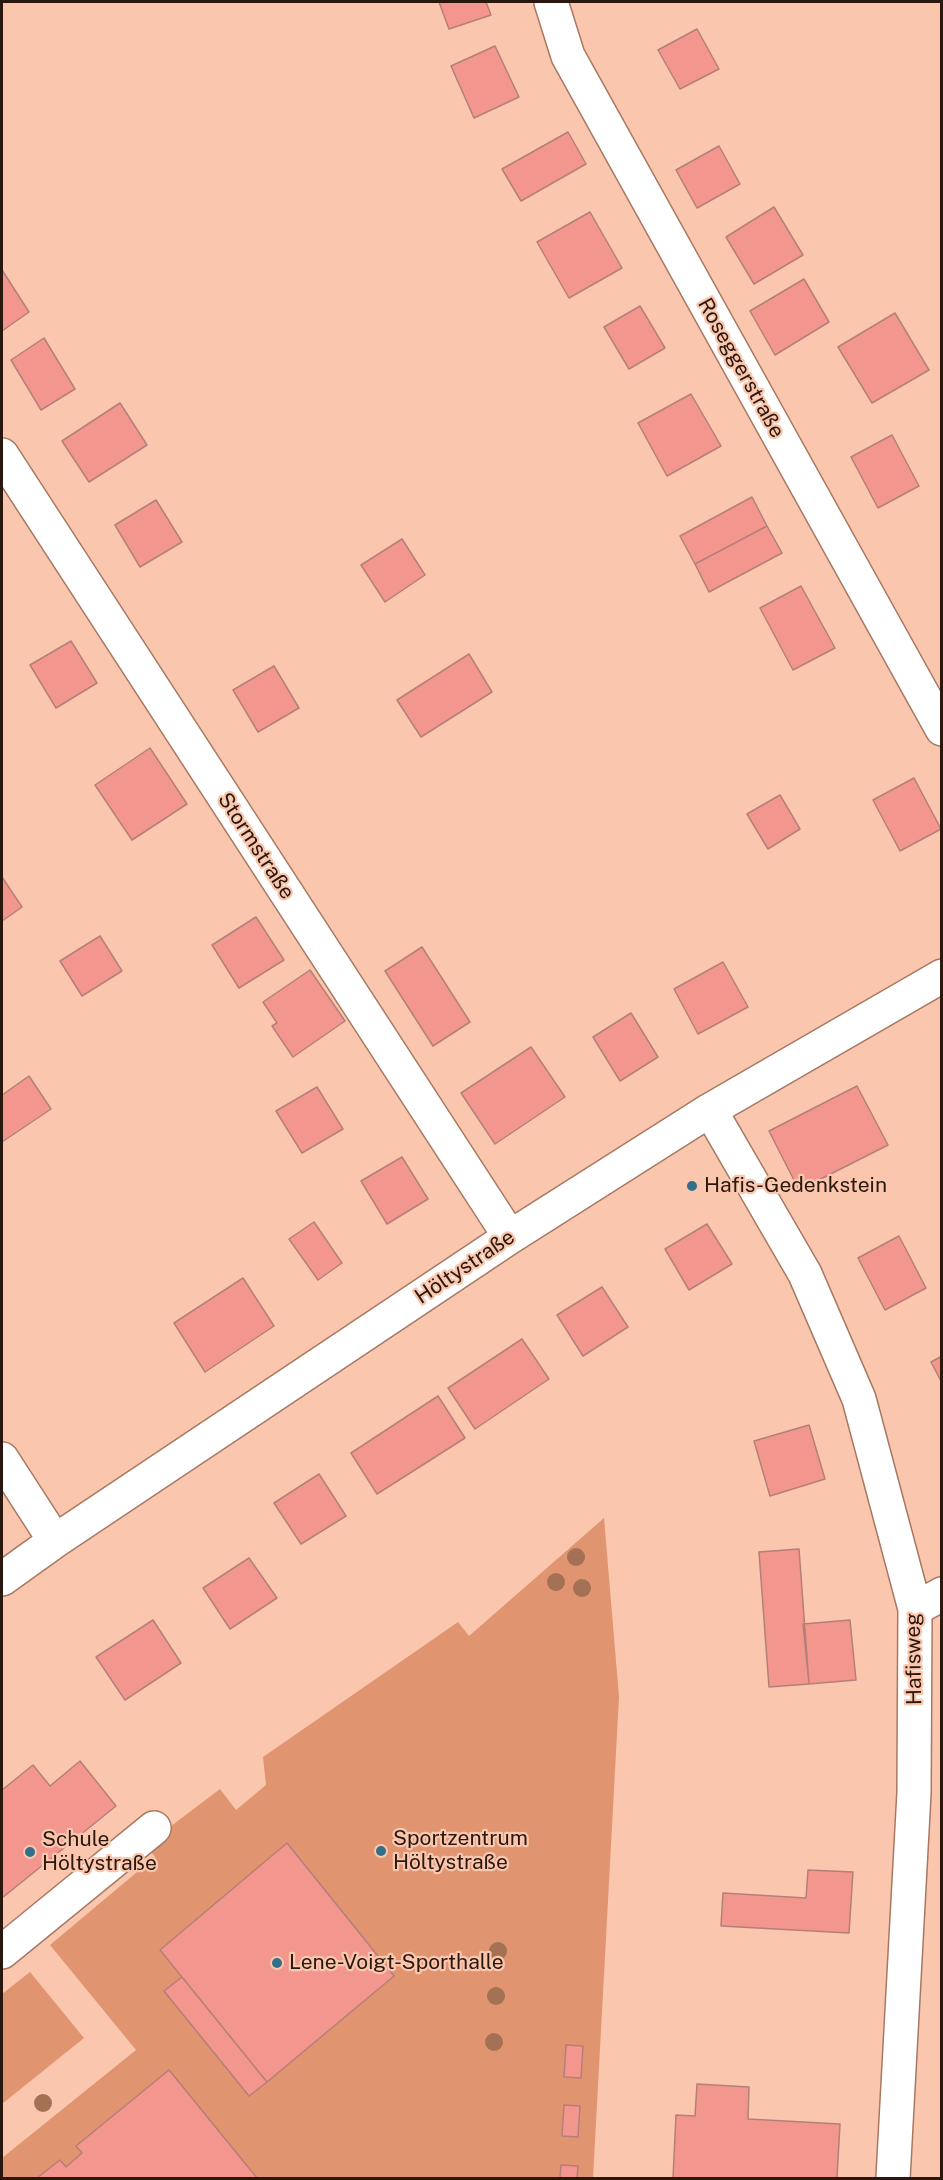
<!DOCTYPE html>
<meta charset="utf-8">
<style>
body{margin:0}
#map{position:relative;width:943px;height:2180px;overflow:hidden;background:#fac7ae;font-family:"Public Sans",sans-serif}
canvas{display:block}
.frame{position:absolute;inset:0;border:3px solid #2a170e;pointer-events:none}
</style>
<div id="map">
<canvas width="943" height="2180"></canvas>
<div class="frame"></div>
</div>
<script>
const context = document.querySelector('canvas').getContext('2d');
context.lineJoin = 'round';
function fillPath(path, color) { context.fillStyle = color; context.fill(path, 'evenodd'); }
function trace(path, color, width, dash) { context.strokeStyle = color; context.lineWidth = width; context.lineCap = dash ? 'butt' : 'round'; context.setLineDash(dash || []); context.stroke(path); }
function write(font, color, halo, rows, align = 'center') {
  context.font = font + ' "Public Sans",sans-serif'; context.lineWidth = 4.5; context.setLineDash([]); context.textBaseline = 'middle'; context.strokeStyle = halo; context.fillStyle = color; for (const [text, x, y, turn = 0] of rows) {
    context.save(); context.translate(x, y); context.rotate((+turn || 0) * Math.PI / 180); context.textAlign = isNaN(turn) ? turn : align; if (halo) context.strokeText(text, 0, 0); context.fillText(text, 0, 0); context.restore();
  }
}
fillPath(new Path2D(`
 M 604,1518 L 619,1697 L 593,2178 L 2,2178 L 2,2158 L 136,2050 L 50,1945 L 155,1857 L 146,1845 L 220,1789 L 236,1810 L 266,1785 L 263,1757 L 458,1622 L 469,1636 Z
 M 30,1972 L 84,2038 L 2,2104 L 2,1994 Z`), '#e0946f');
const building = new Path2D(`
 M 439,2 L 486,2 L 491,15 L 449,29 Z
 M 697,29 L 719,69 L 680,89 L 658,50 Z
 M 495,46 L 519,97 L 474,118 L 451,66 Z
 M 568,132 L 586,164 L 521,201 L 502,169 Z
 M 719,146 L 740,184 L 697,208 L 676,170 Z
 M 774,207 L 803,255 L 754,284 L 726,237 Z
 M 590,212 L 622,268 L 569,298 L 537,242 Z
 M 2,270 L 29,312 L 2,331 Z
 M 804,279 L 829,322 L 775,355 L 750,311 Z
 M 640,306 L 665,348 L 629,369 L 604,327 Z
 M 895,313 L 929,370 L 872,403 L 838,347 Z
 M 44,338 L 75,389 L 41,410 L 11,360 Z
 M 691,394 L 721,446 L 667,476 L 638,423 Z
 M 120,403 L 147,445 L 89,482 L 62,441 Z
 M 892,435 L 919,486 L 878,508 L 851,457 Z
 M 752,497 L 767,526 L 695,564 L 680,536 Z
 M 156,500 L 182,542 L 140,567 L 115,525 Z
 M 767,526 L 782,553 L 709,592 L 695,564 Z
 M 402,539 L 425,575 L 385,602 L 361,565 Z
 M 801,586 L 835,648 L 793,670 L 760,608 Z
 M 71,641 L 97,683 L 56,708 L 30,665 Z
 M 469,654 L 492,692 L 421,737 L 397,700 Z
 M 274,666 L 299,708 L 258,732 L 233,690 Z
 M 150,748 L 187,804 L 132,840 L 95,785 Z
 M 914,778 L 941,829 L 900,851 L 873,800 Z
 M 780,795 L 800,829 L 768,849 L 747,814 Z
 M 2,877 L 22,907 L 2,921 Z
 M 256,917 L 284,960 L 239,988 L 212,945 Z
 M 100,936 L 122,971 L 82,996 L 60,961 Z
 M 422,947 L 470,1022 L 433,1046 L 385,971 Z
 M 723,962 L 748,1007 L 698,1034 L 674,989 Z
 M 310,970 L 345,1021 L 293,1057 L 272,1026 L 277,1023 L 263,1002 Z
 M 631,1013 L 658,1057 L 620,1081 L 593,1037 Z
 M 531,1047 L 565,1097 L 495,1144 L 461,1093 Z
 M 29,1076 L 51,1109 L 2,1142 L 2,1095 Z
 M 857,1086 L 888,1145 L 799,1190 L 769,1131 Z
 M 317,1087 L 343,1129 L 302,1153 L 276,1111 Z
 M 402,1157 L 428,1199 L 387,1224 L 361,1181 Z
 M 314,1222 L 342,1263 L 318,1280 L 289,1239 Z
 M 707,1224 L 732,1264 L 689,1290 L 665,1249 Z
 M 899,1236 L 926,1288 L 885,1310 L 858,1258 Z
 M 243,1278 L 274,1326 L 205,1372 L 174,1323 Z
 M 602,1287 L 628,1327 L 583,1356 L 557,1315 Z
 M 522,1339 L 549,1379 L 475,1429 L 448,1388 Z
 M 942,1356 L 942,1383 L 931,1362 Z
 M 438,1396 L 465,1438 L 377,1494 L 351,1453 Z
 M 809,1425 L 825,1479 L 770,1496 L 754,1441 Z
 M 319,1474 L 346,1516 L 301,1544 L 274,1503 Z
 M 799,1549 L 809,1684 L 769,1687 L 759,1552 Z
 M 249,1558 L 277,1598 L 230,1629 L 203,1588 Z
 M 153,1620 L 181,1663 L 125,1700 L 96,1657 Z
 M 850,1620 L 856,1680 L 809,1684 L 803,1624 Z
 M 80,1761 L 116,1806 L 2,1898 L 2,1790 L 33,1765 L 50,1786 Z
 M 287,1843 L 394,1976 L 267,2082 L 160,1950 Z
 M 808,1870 L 853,1872 L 849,1933 L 721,1926 L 723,1893 L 806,1898 Z
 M 182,1977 L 267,2082 L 249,2096 L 164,1991 Z
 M 566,2045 L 583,2046 L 581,2078 L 564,2077 Z
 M 169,2070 L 257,2178 L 37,2178 L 60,2160 L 66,2167 L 82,2153 L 76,2146 Z
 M 697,2084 L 749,2087 L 748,2119 L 840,2124 L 837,2178 L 673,2178 L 676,2115 L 695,2116 Z
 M 564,2105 L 580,2106 L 578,2137 L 562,2136 Z
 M 561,2165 L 578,2166 L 577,2178 L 560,2178 Z`);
fillPath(building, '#f3978e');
trace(building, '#b57f79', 1.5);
const minor = new Path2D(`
 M 551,2 L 568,56 L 942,729
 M 2,455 L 510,1237
 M 710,1110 L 805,1274 L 859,1399 L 915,1609 L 914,1793 L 893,2178
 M 2,1459 L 55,1541
 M 2,1579 L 55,1541 L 510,1237 L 710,1110 L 942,976
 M 915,1609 L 942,1594
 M 2,1952 L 154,1828`);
trace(minor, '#a87962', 36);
trace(minor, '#fff', 33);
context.fillStyle = '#a47155';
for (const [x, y] of [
 [576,1557],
 [556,1582],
 [582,1588],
 [498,1951],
 [496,1996],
 [494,2042],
 [43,2103]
]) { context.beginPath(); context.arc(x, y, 9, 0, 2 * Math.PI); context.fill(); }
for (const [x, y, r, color] of [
 [692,1186,6,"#336f86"],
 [381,1851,6,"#336f86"],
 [30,1852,6,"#336f86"],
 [277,1963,6,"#336f86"]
]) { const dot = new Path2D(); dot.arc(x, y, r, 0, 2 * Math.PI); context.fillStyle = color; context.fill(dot); trace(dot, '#fac7ae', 2); }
write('21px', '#2a170e', '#fac7ae', [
 ["Roseggerstraße",741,368,61],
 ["Stormstraße",256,846,57],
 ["Höltystraße",465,1267,-34],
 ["Hafisweg",914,1659,-91]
]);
write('21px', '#2a170e', '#fac7ae', [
 ["Hafis-Gedenkstein",704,1186],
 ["Sportzentrum",393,1839],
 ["Höltystraße",393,1863],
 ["Schule",42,1840],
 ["Höltystraße",42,1864],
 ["Lene-Voigt-Sporthalle",289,1963]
], 'left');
</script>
